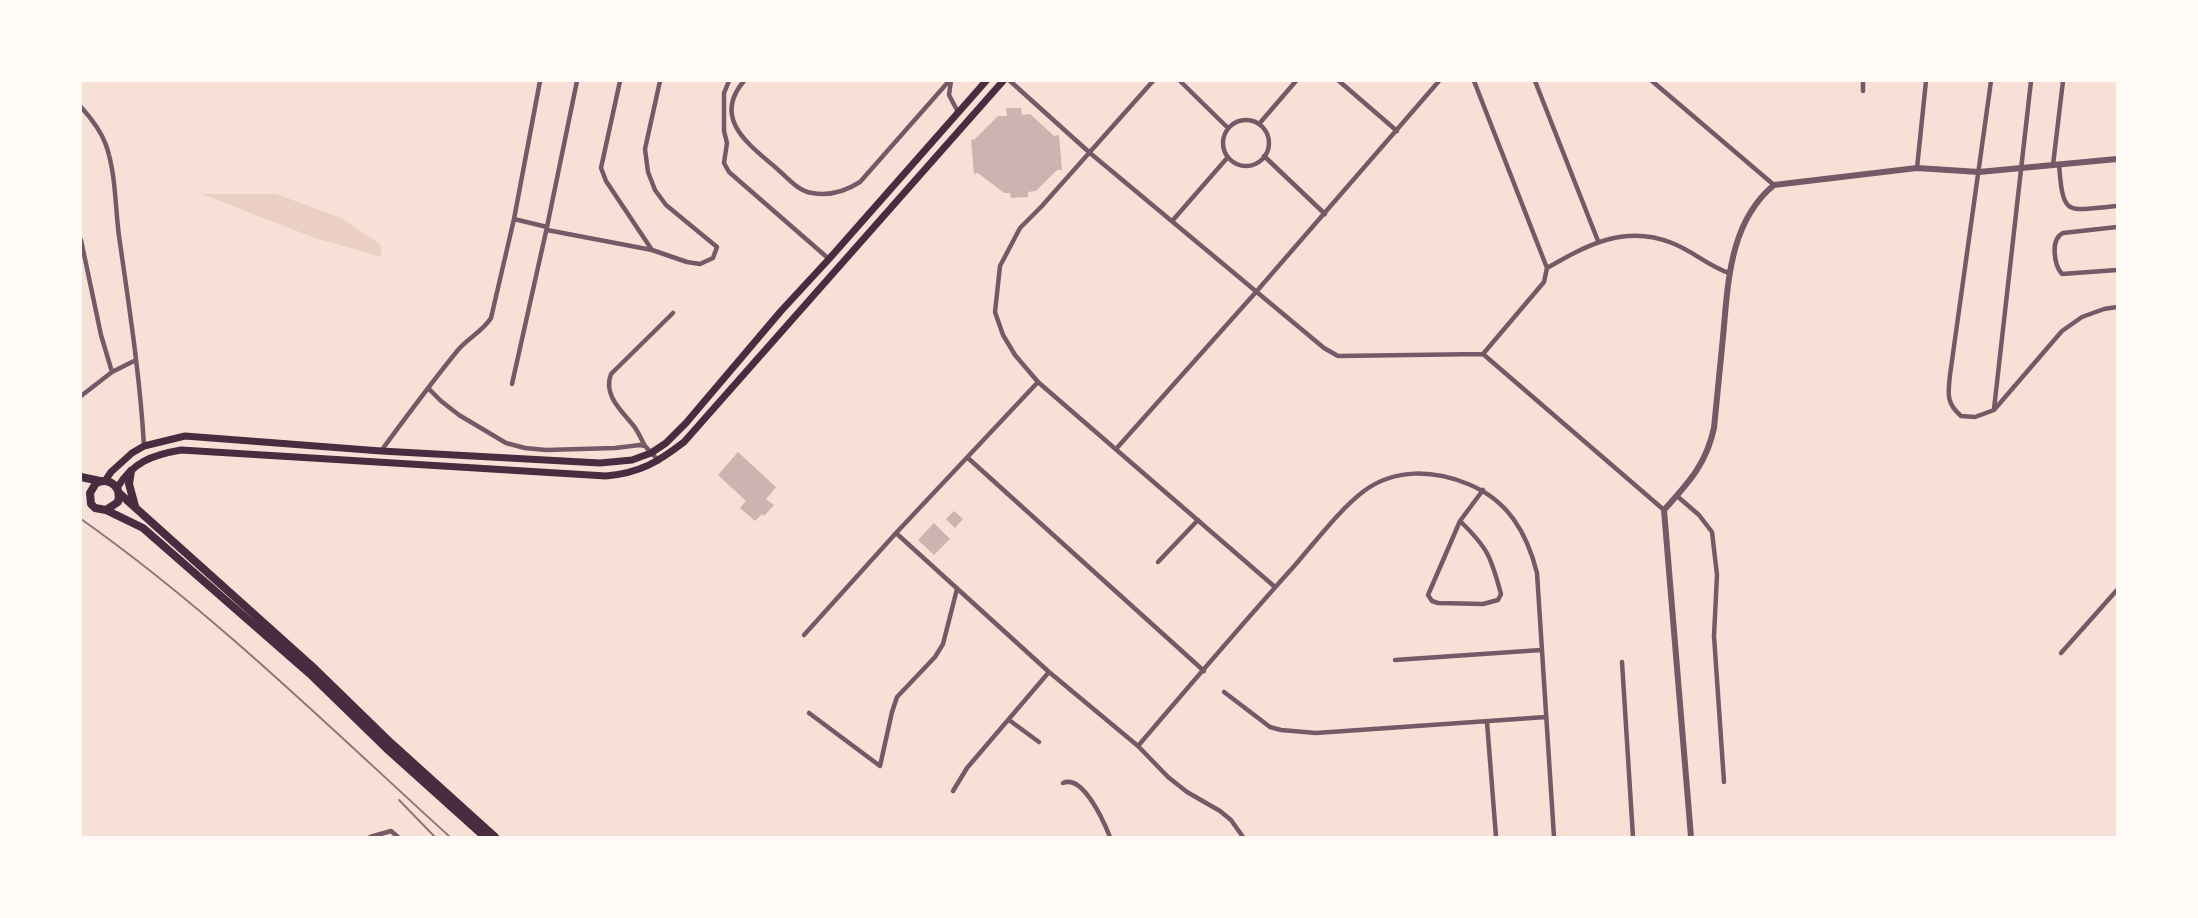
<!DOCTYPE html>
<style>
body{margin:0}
#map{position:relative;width:2198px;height:918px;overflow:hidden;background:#f7e1d7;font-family:Overpass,sans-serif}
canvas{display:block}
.frame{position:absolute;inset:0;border:82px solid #fffaf5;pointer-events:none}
</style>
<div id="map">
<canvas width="2198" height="918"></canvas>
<div class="frame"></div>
</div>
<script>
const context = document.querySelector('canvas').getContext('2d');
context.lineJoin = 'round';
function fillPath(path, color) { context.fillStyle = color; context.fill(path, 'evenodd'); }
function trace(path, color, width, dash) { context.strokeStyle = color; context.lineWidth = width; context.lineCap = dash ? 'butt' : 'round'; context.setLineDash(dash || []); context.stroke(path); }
fillPath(new Path2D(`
 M 202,194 L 276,194 L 341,218 L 380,244 L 382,257 L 315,238 Z`), '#ebcfc5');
fillPath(new Path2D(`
 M 1006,108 L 1021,108 L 1022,115 L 1030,114 L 1054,136 L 1059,135 L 1062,170 L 1057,170 L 1036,191 L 1028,192 L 1028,197 L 1011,198 L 1010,193 L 1004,193 L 978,173 L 974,174 L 971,140 L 975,139 L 998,116 L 1007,116 Z
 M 738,452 L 776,487 L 766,499 L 774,505 L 764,516 L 762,514 L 755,521 L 740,508 L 746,501 L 718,475 Z
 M 954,511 L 963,519 L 955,528 L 946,519 Z
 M 934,523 L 950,539 L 934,555 L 918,540 Z`), '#ccb4b1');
trace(new Path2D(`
 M 620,81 L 601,168 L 606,181 L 652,250
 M 729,81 L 724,93 L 724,131 L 727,143 L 724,163 L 729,172 L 829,259
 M 744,81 C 712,118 748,144 775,167 C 786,176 797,191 812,193 C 829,196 846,191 860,182 L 949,81
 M 951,81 L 949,95 L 958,112
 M 1010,81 L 1090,153 L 1324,348 L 1338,356 L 1483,354 L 1664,510
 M 1153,81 L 1041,207 L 1020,228 L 1000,266 L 995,312 L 1003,335 L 1015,355 L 1038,382 L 1275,587
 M 1180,81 L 1228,128
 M 1339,81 L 1397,131
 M 1474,81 L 1547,268 L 1544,282 L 1483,354
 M 1535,81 L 1598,241
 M 1652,81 L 1774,185
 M 1991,81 L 1950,375 C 1948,394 1946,403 1961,416 L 1975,417 L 1994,410 L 2062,331 L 2082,317 L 2104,309 L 2117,307
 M 1863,91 L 1863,81
 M 81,107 C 91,118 101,131 106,145 C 116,174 115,206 119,236 C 129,306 140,376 144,446
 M1223 143a23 23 0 1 1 46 0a23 23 0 1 1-46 0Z
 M 1259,124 L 1296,81
 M 1264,156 L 1325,214
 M 2059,164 C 2063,219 2067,210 2117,206
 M 2053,165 L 2063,81
 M 1917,168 L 1926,81
 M 514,219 L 547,227
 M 1173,220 L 1228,157
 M 2117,227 L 2063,233 C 2050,239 2054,265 2062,274 L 2117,270
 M 547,230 L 652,250 L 687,262 L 700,264 L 713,258 L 717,247 L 666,205 L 655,190 L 648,172 L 645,149 L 660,81
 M 81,240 L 101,335 L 112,372
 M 1547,268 C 1587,245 1625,224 1672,243 C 1693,251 1708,266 1729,273
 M 512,384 L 547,227 L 577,81
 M 428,388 L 441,401 L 459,415 L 506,443 L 525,448 L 546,450 L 615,448 L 640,445 L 645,446 L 659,461
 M 81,396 L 112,372 L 136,360
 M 1994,409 L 2031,81
 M 645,446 C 641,439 638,431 633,425 C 621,410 603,395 611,374 L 673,313
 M 1116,449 L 1256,292 L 1439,81
 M 381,451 C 406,417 431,383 458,350 C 468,338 483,331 491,318 L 514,219 L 540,81
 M 968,458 L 1204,671
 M 1677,496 L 1699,515 L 1712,532 L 1717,575 L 1714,636 L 1724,782
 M 1460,521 C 1488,548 1491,557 1501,594 L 1498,600 L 1483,604 L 1438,603 L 1432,601 L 1428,595 L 1460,521 L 1483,490
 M 896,533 L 1049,672 L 1138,746 L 1168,777 L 1187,792 L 1220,811 L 1231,820 L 1243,837
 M 1158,562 L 1198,520
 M 804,635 L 896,533 L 1038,382
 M 2061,653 L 2117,590
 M 1395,660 L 1541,650
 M 1622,662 L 1633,837
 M 1224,692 L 1270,727 L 1281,730 L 1316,733 L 1546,717
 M 809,713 L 880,766 L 892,712 L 897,697 L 935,657 L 943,644 L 957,589
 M 1009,720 L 1039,742
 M 1487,722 L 1496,837
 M 1138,746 C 1190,685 1242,624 1296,564 C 1315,542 1342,507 1364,491 C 1395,468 1434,470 1468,484 C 1508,500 1527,533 1537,573 L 1554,837
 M 1063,783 C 1083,774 1104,822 1110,837
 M 953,791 L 967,768 L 1049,672
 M 370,837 L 391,831 L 398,837`), '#755966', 4.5);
trace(new Path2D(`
 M 1691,837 L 1664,510 C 1688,483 1706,465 1714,428 C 1717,398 1720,367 1723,337 C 1728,284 1729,222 1774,185 L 1917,168 L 1979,172 L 2117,159`), '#755966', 6);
trace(new Path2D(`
 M 105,481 L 111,472 L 132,453 L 144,446 L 185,436 L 381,451 L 600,463 L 632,460 L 651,453 L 666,443 L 686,423 L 781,311 L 829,259 L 986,81
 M 117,488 C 133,462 152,455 181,450 L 606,476 C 640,473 658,462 684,442 L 1003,81`), '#4a2c40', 7);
trace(new Path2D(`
 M 131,471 L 129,484 L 135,506
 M 81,477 L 100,481
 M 119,493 L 315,669 L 391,743 L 495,837
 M 106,510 L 118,502 C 122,487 110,477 96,483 L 90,493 L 91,504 L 95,508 L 106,510 L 143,528 L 310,674 L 386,748 L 485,837`), '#4a2c40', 8);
trace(new Path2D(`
 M 81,519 C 214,613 330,728 450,837
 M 399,800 L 435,837`), '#8f747c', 2);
</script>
